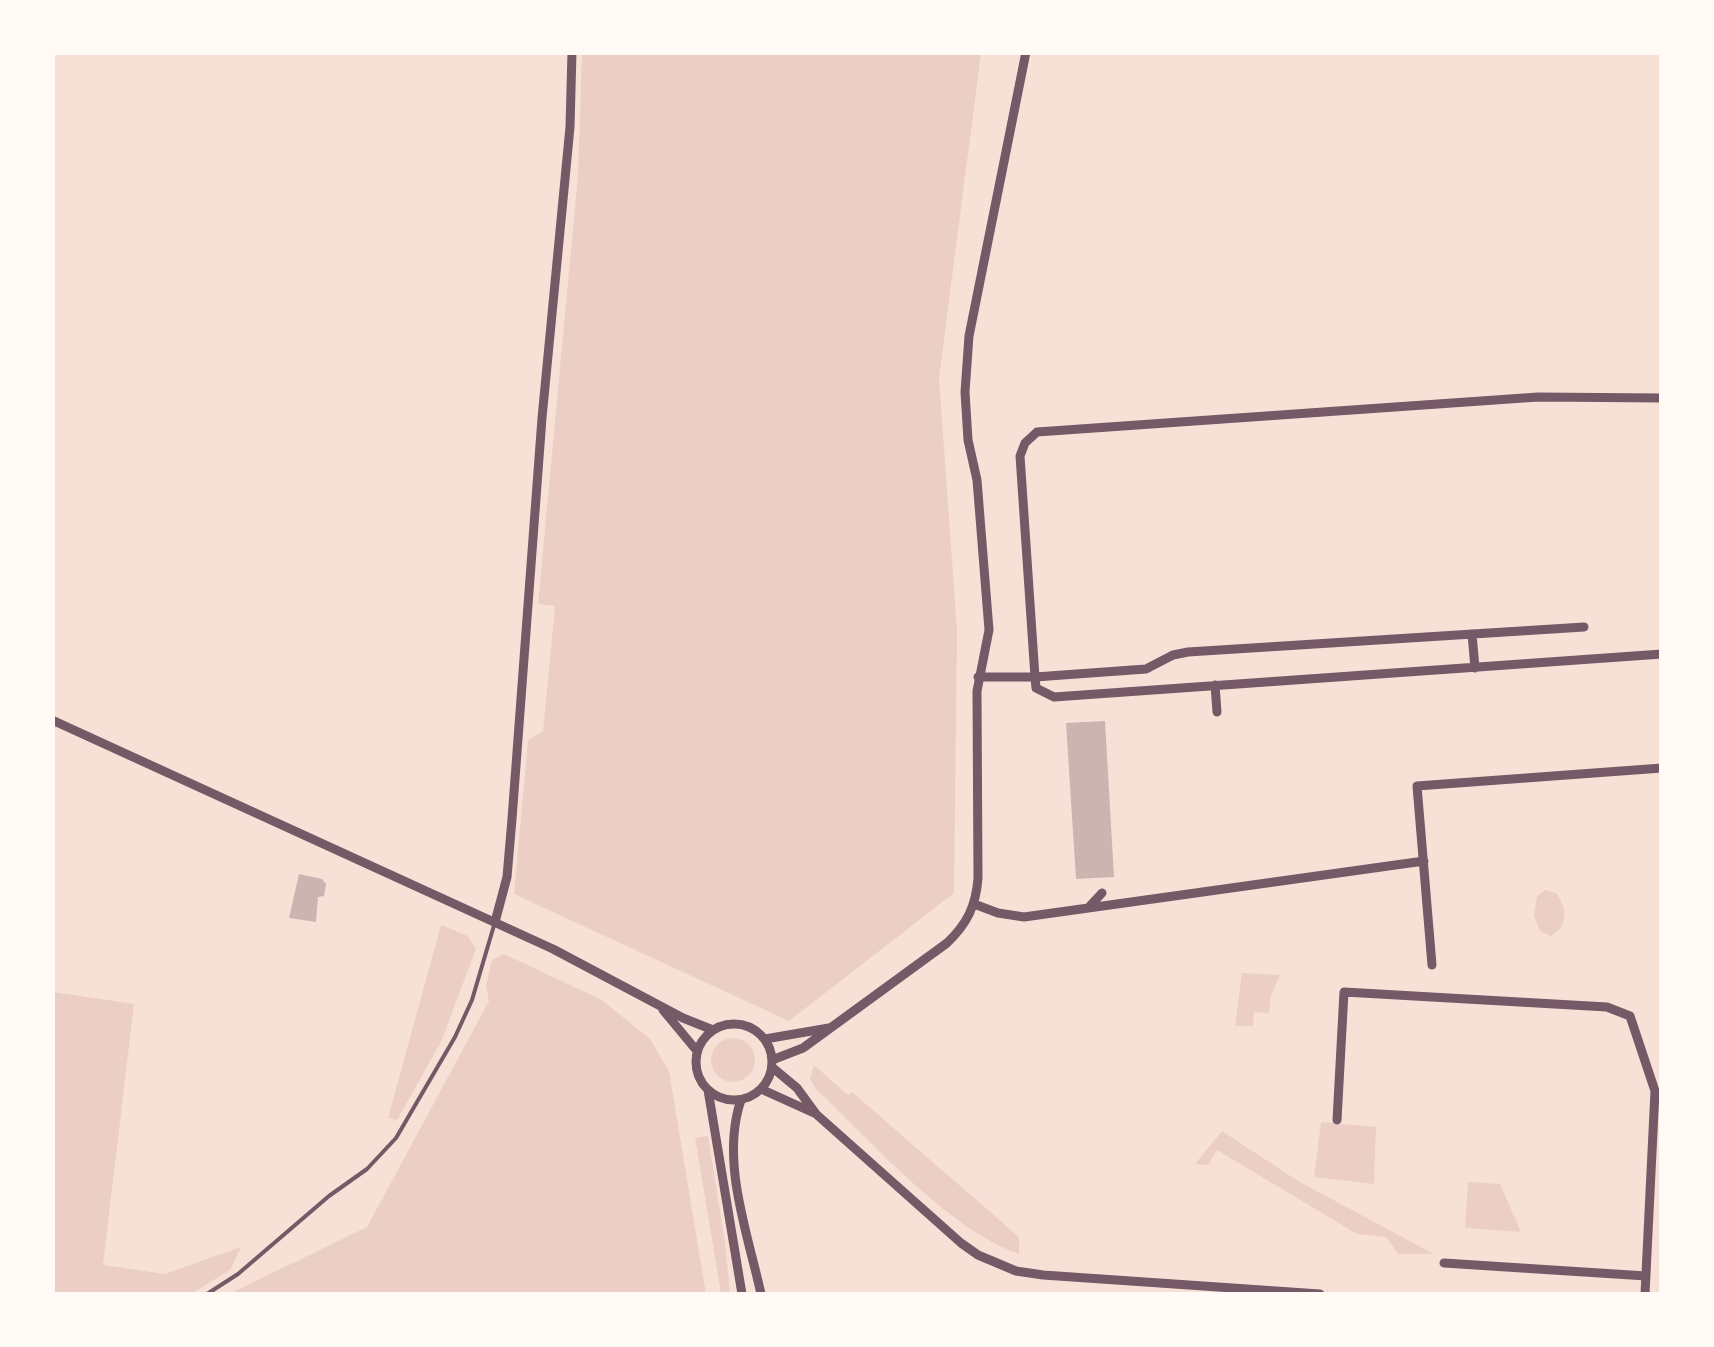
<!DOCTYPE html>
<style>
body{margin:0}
#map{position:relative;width:1714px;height:1347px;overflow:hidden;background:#f7e1d7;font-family:"Alegreya Sans",sans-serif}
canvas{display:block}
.frame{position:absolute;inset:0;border:55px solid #fffaf5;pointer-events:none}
</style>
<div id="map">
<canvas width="1714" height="1347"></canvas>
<div class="frame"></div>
</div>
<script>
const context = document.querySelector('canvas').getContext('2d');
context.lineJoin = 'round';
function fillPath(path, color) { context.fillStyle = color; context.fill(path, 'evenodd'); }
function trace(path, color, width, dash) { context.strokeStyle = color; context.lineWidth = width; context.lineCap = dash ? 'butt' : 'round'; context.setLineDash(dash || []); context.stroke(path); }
fillPath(new Path2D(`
 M 582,53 L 981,53 L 939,378 L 957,631 L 954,893 L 789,1021 L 514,894 L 528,740 L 543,731 L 555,606 L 538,604 L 578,175 Z
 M 1545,890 L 1556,893 C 1567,907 1569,927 1551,936 L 1540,931 L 1534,916 L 1537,896 Z
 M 441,925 L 468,936 L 476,949 L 441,1042 L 397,1120 L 388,1118 Z
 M 504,954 L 602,1000 L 650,1039 L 669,1071 L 706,1294 L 229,1294 L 367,1227 L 489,1001 L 486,986 L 492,960 Z
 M 1242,973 L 1280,975 L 1271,995 L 1269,1013 L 1254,1012 L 1253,1026 L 1235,1026 Z
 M 53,992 L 134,1004 L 103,1265 L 165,1274 L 241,1247 L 230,1270 L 191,1294 L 53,1294 Z
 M711 1060a22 22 0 1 1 44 0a22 22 0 1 1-44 0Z
 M 814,1065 L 848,1095 L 852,1092 L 1019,1237 L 1019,1254 C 948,1229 872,1142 816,1089 L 810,1079 Z
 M 1321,1122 L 1376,1127 L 1374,1184 L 1314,1177 Z
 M 1222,1131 L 1298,1181 L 1434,1254 L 1398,1254 L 1386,1237 L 1357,1234 L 1217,1150 L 1208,1165 L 1195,1164 Z
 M 708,1136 L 725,1243 L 730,1294 L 721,1294 L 695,1138 Z
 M 1468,1182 L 1500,1184 L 1521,1232 L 1465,1228 Z`), '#ebcfc5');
fillPath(new Path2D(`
 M 1105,721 L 1114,877 L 1076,879 L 1066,723 Z
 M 299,874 L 322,879 L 326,884 L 324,896 L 318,897 L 316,922 L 289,918 Z`), '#ccb4b1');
trace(new Path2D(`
 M 207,1294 L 238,1274 L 329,1196 L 367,1169 L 396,1138 L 455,1037 L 472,1000 L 495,922`), '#755966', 4);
trace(new Path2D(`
 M 1584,627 L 1188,652 L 1173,655 L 1146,669 L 1035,677 L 1020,456 L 1025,443 L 1037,432 L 1538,397 L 1662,398
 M 1472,634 L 1475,668
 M 978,677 L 1035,677 L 1036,688 L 1054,697 L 1662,654
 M 1215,685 L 1217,712
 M 52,720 L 553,949 L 683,1018 L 713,1030
 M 974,904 L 998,913 L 1024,917 L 1424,861
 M 1088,908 L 1102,893
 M 495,922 L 507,877 L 512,819 L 542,418 L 570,127 L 572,52
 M 1432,965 L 1417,786 L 1662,768
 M 663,1010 L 697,1051
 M696 1062a38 38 0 1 1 76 0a38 38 0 1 1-76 0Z
 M 765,1039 L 829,1028
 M 772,1060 L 803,1048 L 947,943 C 967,924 976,906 978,878 L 977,691 L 989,630 L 977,480 L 968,440 L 965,392 L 969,336 L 1026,52
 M 773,1068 L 797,1088 L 816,1114 L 961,1243 L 978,1255 L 1016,1271 L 1043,1275 L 1320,1294
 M 761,1089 L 814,1113
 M 708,1090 L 742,1294
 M 741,1100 C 720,1161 748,1234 761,1294
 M 1337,1120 L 1344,992 L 1607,1007 L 1630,1016 L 1655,1091 L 1645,1294
 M 1444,1263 L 1646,1276`), '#755966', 9);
</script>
